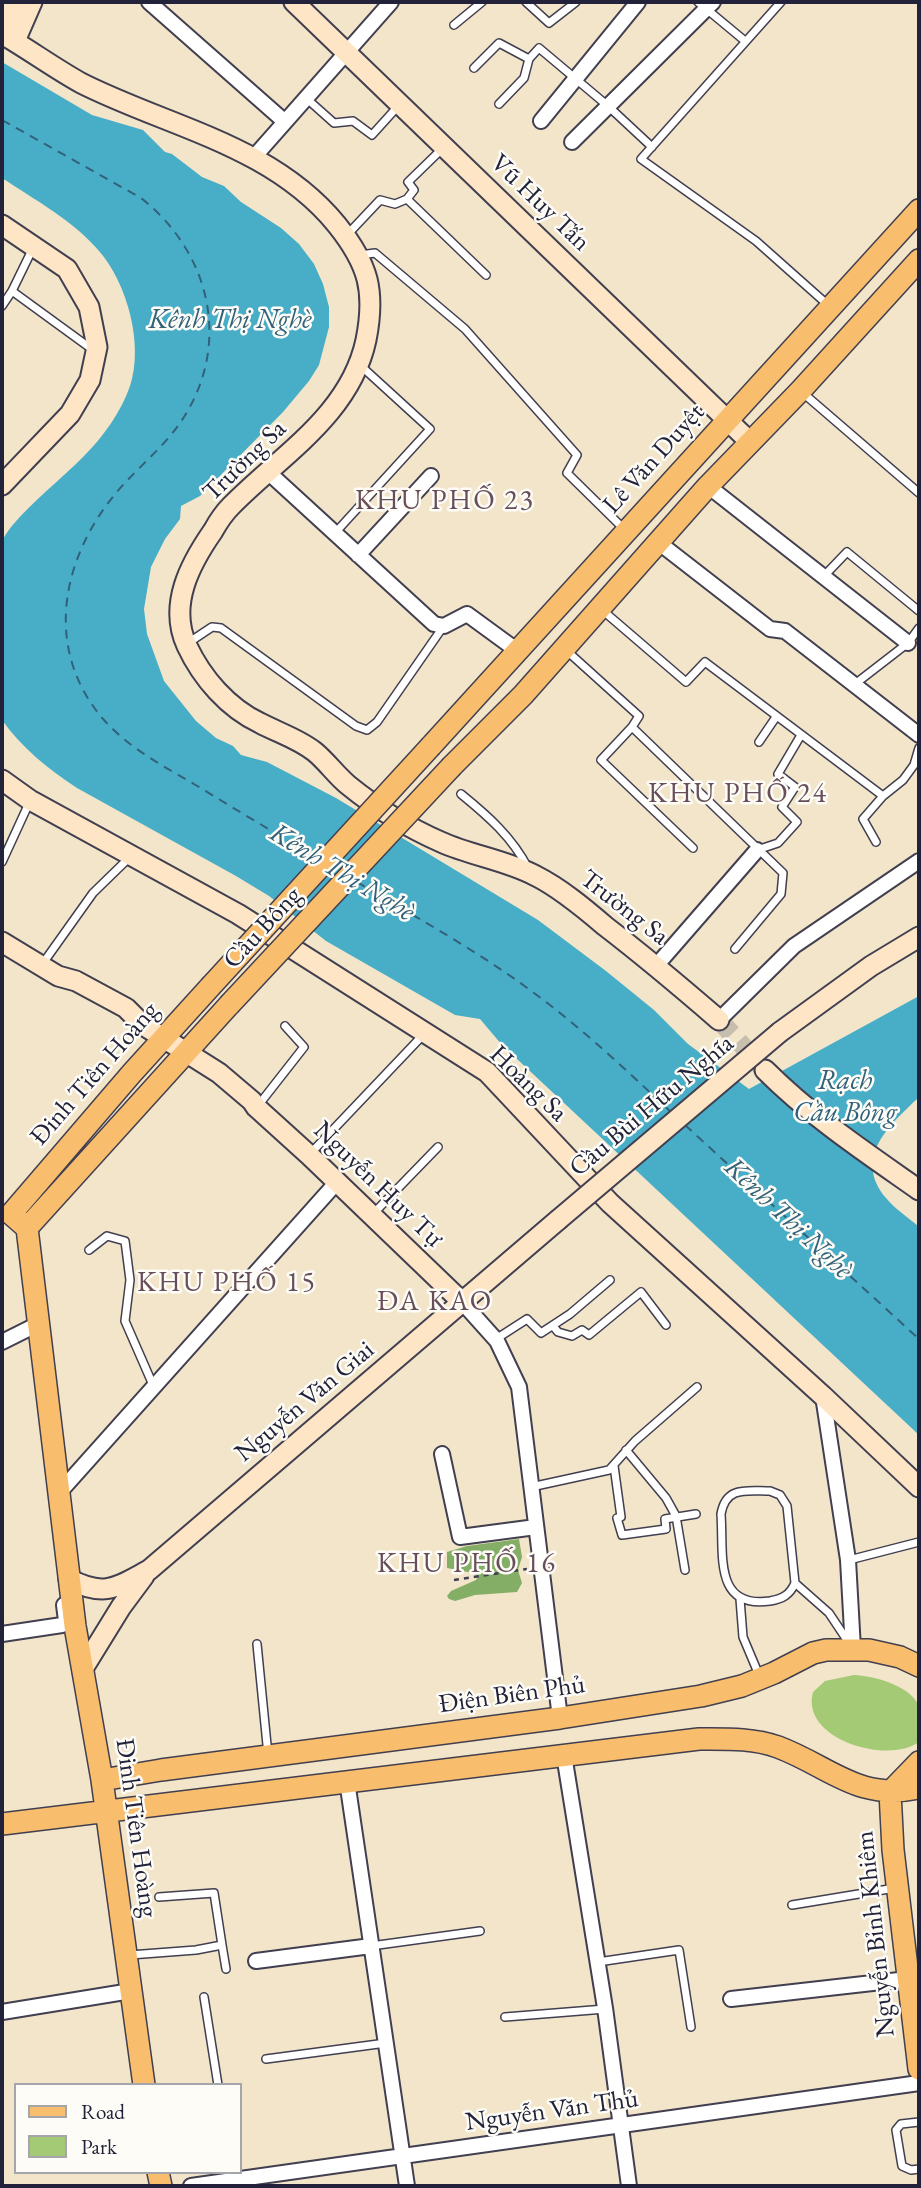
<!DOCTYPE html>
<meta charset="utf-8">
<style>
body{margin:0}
#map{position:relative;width:921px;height:2188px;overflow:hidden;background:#f2e5ca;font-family:"EB Garamond",serif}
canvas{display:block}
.frame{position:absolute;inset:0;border:4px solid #22223b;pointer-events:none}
.legend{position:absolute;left:14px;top:2083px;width:228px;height:91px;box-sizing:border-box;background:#fdfcf7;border:2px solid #a5a5ac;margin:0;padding:9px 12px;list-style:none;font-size:21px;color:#22223b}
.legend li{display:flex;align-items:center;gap:14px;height:35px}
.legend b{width:35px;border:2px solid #a5a5ac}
</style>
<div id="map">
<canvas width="921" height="2188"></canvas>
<div class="frame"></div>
<ul class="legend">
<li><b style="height:9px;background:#f9be6d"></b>Road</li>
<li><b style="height:19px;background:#a5ca75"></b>Park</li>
</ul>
</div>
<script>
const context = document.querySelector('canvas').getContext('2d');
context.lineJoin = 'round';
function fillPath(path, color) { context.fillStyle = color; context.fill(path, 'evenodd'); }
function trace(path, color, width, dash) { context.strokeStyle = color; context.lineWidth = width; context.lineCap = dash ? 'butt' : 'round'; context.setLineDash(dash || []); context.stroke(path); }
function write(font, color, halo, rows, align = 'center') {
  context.font = font + ' "EB Garamond",serif'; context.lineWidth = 5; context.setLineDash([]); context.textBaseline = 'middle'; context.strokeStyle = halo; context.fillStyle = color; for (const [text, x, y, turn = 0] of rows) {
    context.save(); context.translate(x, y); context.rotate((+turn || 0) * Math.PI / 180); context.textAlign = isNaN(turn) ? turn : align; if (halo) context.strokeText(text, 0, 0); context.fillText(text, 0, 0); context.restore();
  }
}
fillPath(new Path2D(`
 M 854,1675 C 874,1676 908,1685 918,1704 C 921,1713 919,1732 919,1742 C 887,1765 800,1739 813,1692 L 825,1681 Z`), '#a5ca75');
fillPath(new Path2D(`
 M 519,1539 L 522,1557 L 518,1570 L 522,1583 L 517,1592 L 475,1595 L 455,1601 L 449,1599 L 447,1596 L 451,1591 L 476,1580 L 478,1577 L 473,1573 L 447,1568 L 447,1552 L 467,1546 Z`), '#84ae66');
fillPath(new Path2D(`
 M 2,62 L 92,115 L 143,130 L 165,152 L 172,154 L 202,177 L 224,186 L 241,202 L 281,228 L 299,244 L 314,264 L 323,284 L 329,307 L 329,327 L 319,365 L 309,381 L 283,412 L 200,496 L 181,506 L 180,519 L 165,539 L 151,567 L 144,609 L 147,634 L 164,681 L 196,721 L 216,738 L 233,746 L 241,755 L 267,762 L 336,798 L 538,920 L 606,971 L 654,1010 L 688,1044 L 749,1089 L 919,996 L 919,1097 C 890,1125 852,1157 886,1198 C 895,1209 909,1218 919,1227 L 919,1435 L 502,1045 L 480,1019 L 455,1015 L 326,941 L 269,896 L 236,876 L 77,788 C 48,769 22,748 2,720 C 2,674 2,628 2,582 C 2,570 0,551 3,540 C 11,519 66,475 84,456 C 103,437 121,412 130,386 C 144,344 127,283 99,251 C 74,221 35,200 2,178 Z`), '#48aec7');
trace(new Path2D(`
 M 2,120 L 141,198 C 211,253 233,346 180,423 C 162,449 136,469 116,493 C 61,559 43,650 104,720 C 130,749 165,767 199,787 C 238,811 277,834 317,858
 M 357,882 C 417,918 478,951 534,993 C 583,1029 626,1070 671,1112
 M 685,1125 L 919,1339`), '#33617a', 2, [9, 7]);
trace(new Path2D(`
 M 719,1020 L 762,1067`), '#c8bead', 19, [19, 10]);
const lane = new Path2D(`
 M 526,2 L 549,23 L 576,2
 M 698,2 L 745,41
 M 781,2 L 641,159 L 756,241 L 828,305
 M 454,25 L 482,2
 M 474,68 L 499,43 L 529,59
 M 306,98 L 334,123 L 353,121 L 372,135 L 400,104
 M 499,104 L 524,78 L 529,59 L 539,48 L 608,106 L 652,147
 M 444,147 L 408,182 L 414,190 L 407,199 L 486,275
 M 346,236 L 380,200 L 395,204 L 407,199
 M 360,255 L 375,253 L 465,329 L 577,455 L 567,473 L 624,529
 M 12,291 L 93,350
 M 2,306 L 12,291 L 33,248
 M 803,393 L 919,493
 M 335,533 L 430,429 L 361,366
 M 824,576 L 847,552 L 919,611
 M 601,609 L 686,682 L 705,662 L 883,796
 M 188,643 L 212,627 L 221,628 L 356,726 L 367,730 L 377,722 L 443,627
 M 567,651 L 639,716 L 632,727 L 783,873 L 781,894 L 735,949
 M 855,684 L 908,643 L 919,628
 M 632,727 L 601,760 L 693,848
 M 759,742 L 776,717
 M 461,794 C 488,816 512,837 528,868
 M 876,842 L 863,819 L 883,796 L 903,780 L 914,765 L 919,748
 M 757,850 L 778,843 L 797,822 L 782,807 L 795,787 L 778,774 L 801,735
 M 2,862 L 30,801
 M 41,966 L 93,893 L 131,856
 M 257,1107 L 304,1047 L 285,1026
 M 309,1155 L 424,1034
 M 372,1215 L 438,1147
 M 89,1250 L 107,1236 L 125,1241 L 130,1280 L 125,1321 L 153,1385
 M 553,1326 L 558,1332 L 572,1336 L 582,1330 L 589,1335 L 641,1292 L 666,1325
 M 496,1339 L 527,1319 L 541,1333 L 570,1314 L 610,1280
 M 626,1450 L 666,1498 L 676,1516 L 685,1570
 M 614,1466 L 621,1517 L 617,1518 L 622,1535 L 666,1529 L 665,1519 L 696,1514
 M 531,1487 L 609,1470 L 635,1441 L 697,1387
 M 770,1491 L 780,1495 L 787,1506 L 795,1583 C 790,1595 782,1599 770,1601 C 713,1609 724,1554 721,1514 C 726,1486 746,1491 770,1491 Z
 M 849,1560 L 919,1542
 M 795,1583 L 829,1613 L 849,1643
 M 740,1599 L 743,1637 L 759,1675
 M 257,1644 L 268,1755
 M 792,1905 L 895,1888
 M 222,1945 L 226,1969
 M 371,1946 L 480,1931
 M 130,1955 L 196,1950 L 222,1945 L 214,1893 L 159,1897
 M 598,1962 L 679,1950 L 691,2027
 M 204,1997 L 218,2085
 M 505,2017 L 605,2009
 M 266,2059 L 386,2043
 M 919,2122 L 901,2124 L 896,2130 L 902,2166 L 911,2170 L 919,2169`);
const street = new Path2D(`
 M 149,2 L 284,121
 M 541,121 L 638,2
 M 572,142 L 713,2
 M 254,157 L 391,2
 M 268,472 L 434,624 L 444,626 L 467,614 L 519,652
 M 708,486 L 908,643
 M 658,542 L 770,629 L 785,631 L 919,735
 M 358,555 L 431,476
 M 656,966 L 757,850
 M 719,1020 L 794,946 L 919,861
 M 462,1302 L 497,1341 L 519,1387 L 560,1718
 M 2,1342 L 40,1323
 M 823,1396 L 848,1560 L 853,1649
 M 442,1454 L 460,1537 L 536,1527
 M 58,1494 L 337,1182
 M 2,1634 L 62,1625 L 66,1621 L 64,1605
 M 564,1755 L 605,2008 L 629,2186
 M 347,1781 L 407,2186
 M 256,1961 L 371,1946
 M 731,1999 L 908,1979
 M 2,2012 L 131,1991
 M 191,2186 L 919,2083`);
const secondary = new Path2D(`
 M 294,2 L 750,442
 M 2,31 L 13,2
 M 2,34 C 28,49 54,68 81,83 C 168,127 272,145 337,225 C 349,240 362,260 367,279 C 372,299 370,320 366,340 C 350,415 281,455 231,506 C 224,513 218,522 213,531 C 190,564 168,605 187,646 C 202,678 228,708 260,723 C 279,733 299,739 315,752 C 327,762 336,775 348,785 C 375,807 409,828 441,842 C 472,856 506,860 536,876 C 560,888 584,908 605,926 C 644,956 682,988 719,1020
 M 15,41 L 32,2
 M 2,225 L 67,269 L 89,307 L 97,347 L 90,380 L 70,414 L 2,485
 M 2,780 L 30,800 L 238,914 L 487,1072 L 610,1203 L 823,1396 L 919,1487
 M 2,942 L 58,976 L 76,981 L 126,1008 L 143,1025 L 219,1073 L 252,1101 L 256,1107 L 309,1155 L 462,1302
 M 780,1032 L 871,966 L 919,937
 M 765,1070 C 812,1117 865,1152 919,1190
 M 69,1579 C 105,1598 117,1587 149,1570 L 558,1220
 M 84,1667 L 121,1607 L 144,1576`);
const primary = new Path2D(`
 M 431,746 L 919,210
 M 452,766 L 523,695 L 708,486 L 801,390 L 919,260
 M 11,1214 L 27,1228 L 75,1626 L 102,1780 L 144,2085
 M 11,1214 L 132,1073 L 210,987
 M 27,1228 L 229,1005
 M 102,1780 L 161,1770 L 560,1718 L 701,1696 L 742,1686 L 774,1673 L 813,1653 L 826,1650 L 869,1650 L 900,1657 L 919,1666
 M 890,1792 L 893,1850 L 919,2069
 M 890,1792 L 919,1762
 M 2,1824 L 699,1739 C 726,1739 753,1738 778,1747 C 831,1767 857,1801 919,1788
 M 158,2172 L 161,2186`);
trace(lane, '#413f50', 10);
trace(street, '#413f50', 18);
trace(secondary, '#413f50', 23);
trace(primary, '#413f50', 24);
trace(new Path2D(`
 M 454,1580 L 527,1569`), '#413f50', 2.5, [5, 5]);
trace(lane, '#fff', 7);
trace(street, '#fff', 14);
trace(secondary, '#fde5c5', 19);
trace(primary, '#f9be6d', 21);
const secondaryBridge = new Path2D(`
 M 558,1220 L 780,1032`);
const primaryBridge = new Path2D(`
 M 210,987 L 431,746
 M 229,1005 L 452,766`);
trace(secondaryBridge, '#413f50', 23, []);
trace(primaryBridge, '#413f50', 24, []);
trace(secondaryBridge, '#fde5c5', 19);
trace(primaryBridge, '#f9be6d', 21);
write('26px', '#22223b', '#fdfcf7', [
 ["Vũ Huy Tấn",540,203,44],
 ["Lê Văn Duyệt",654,459,-48],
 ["Trường Sa",245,461,-44],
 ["Trường Sa",624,908,38],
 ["Cầu Bông",263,928,-47],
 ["Đinh Tiên Hoàng",95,1074,-49],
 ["Hoàng Sa",528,1084,44],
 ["Cầu Bùi Hữu Nghĩa",652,1106,-40],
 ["Nguyễn Huy Tự",378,1185,44],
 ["Nguyễn Văn Giai",305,1402,-40],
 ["Ðiện Biên Phủ",512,1695,-8],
 ["Đinh Tiên Hoàng",136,1828,82],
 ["Nguyễn Bỉnh Khiêm",876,1934,-96],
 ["Nguyễn Văn Thủ",552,2111,-8]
]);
write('italic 28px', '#33617a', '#fdfcf7', [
 ["Kênh Thị Nghè",230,320],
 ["Kênh Thị Nghè",342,873,31],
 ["Rạch",845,1081],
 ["Cầu Bông",845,1113],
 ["Kênh Thị Nghè",788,1219,43]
]);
context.letterSpacing = '2px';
write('28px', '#684e59', '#fdfcf7', [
 ["KHU PHỐ 23",445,501],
 ["KHU PHỐ 24",738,794],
 ["KHU PHỐ 15",227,1283],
 ["ĐA KAO",435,1302],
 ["KHU PHỐ 16",467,1564]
]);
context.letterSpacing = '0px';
</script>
